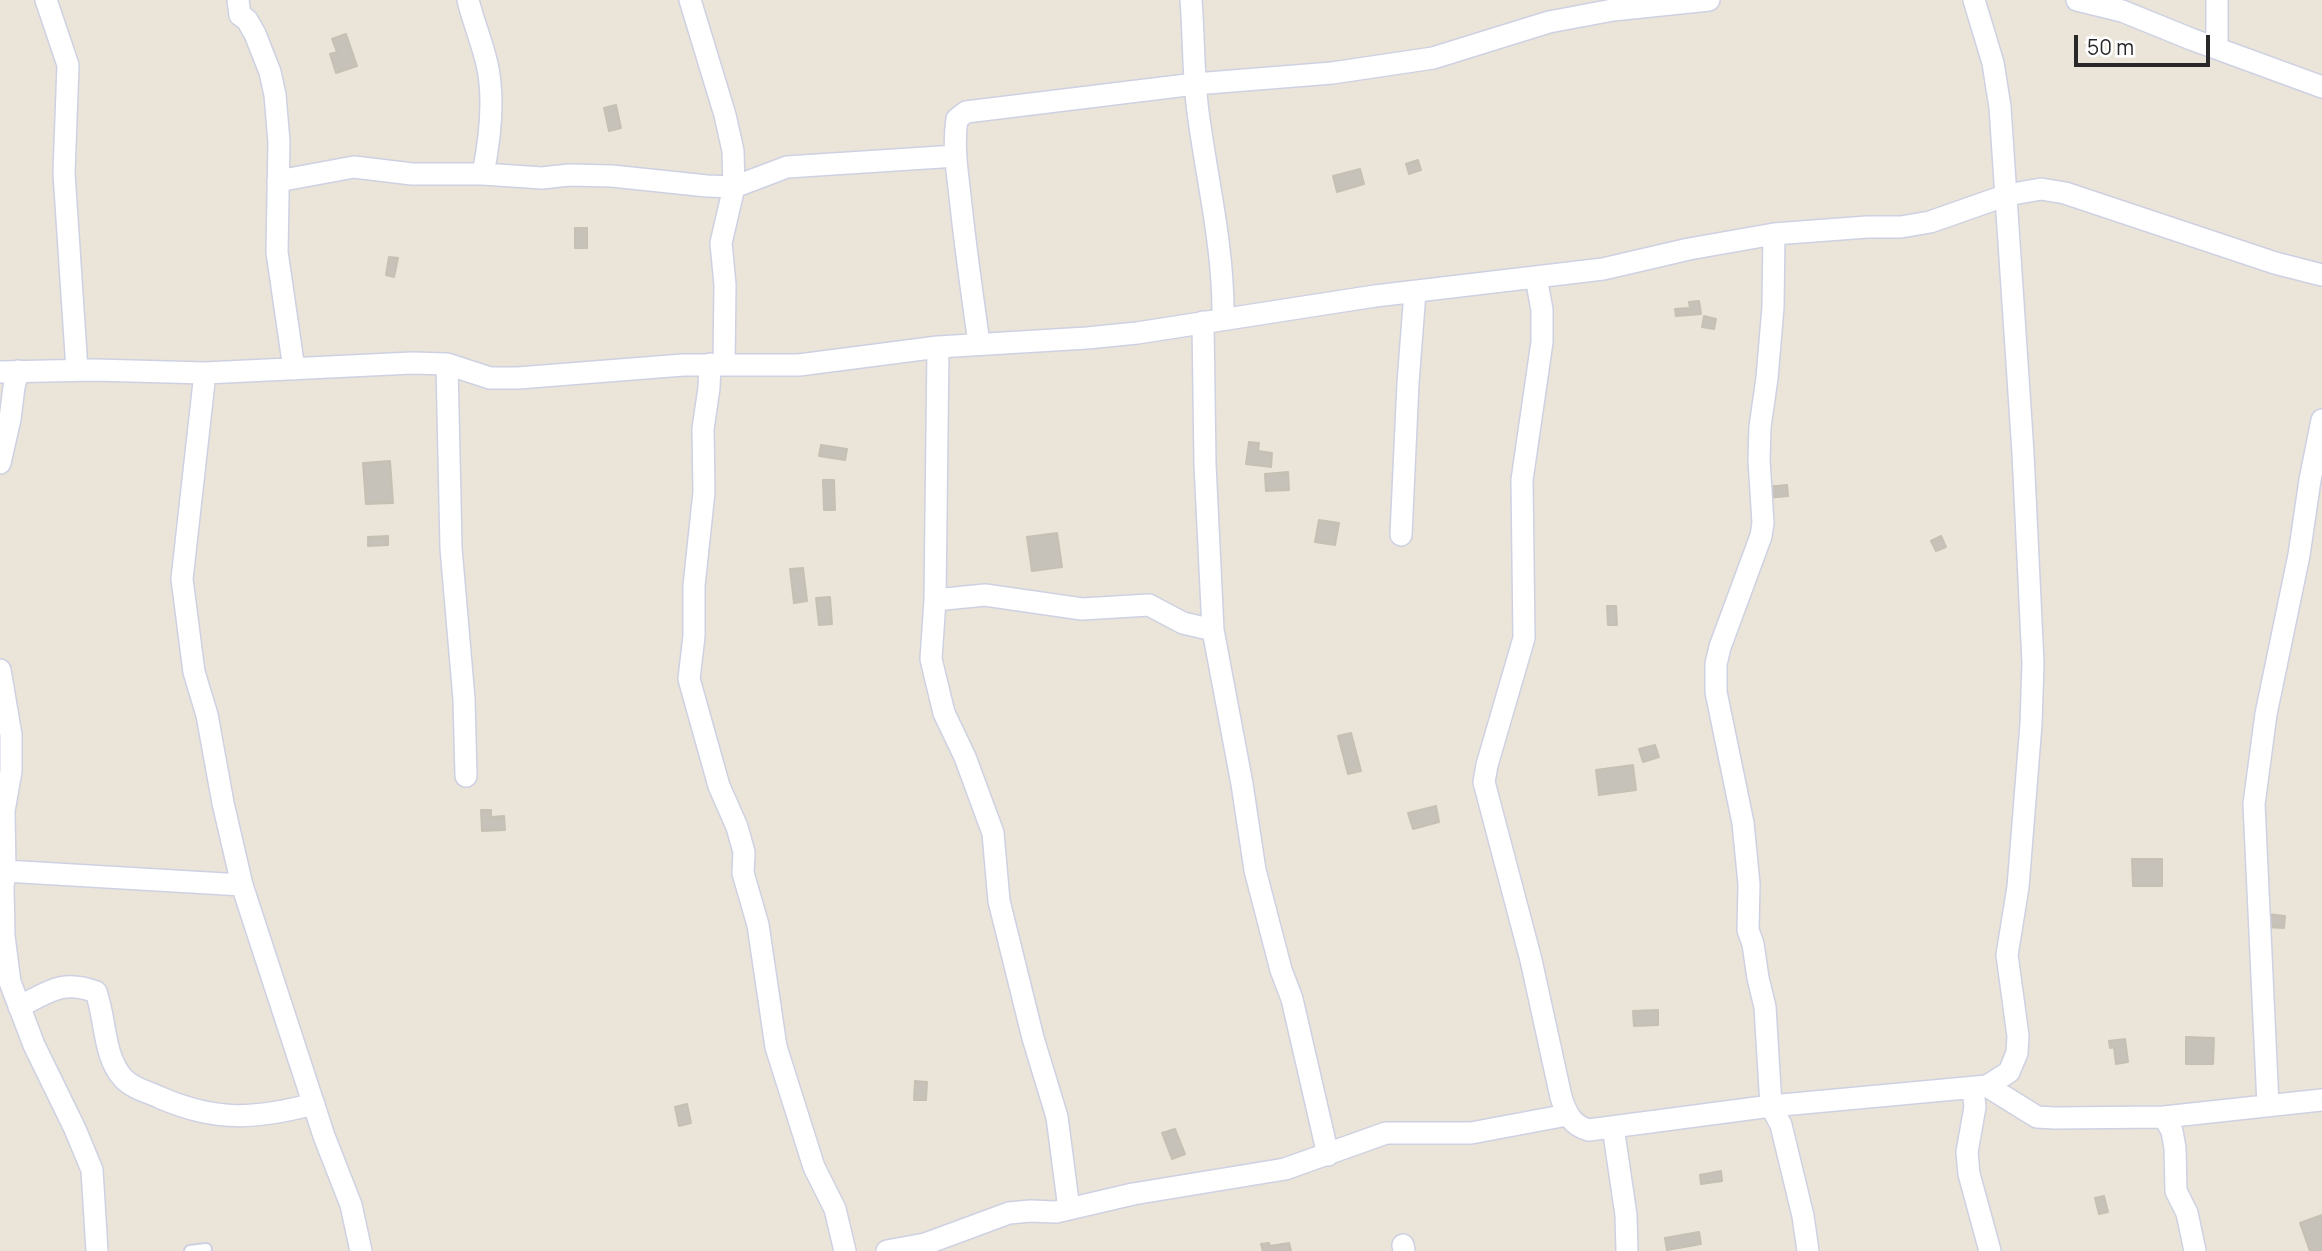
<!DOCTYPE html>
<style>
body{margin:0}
#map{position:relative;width:2322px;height:1251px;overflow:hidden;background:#ebe4d9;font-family:Manrope,sans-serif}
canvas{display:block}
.scale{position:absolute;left:2074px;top:35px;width:136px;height:32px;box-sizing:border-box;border:4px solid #282828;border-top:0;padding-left:9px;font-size:21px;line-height:24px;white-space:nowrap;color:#282828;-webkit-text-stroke:5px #fff;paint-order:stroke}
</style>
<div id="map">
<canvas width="2322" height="1251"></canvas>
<div class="scale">50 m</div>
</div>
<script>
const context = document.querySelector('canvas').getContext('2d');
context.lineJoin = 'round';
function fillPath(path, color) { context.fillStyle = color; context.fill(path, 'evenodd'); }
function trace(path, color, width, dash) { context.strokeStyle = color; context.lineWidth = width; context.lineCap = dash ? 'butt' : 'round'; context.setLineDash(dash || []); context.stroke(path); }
const building = new Path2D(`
 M 346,34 L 357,66 L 336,73 L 330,54 L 337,52 L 332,39 Z
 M 616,105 L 621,128 L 609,131 L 604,108 Z
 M 1418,160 L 1421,170 L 1409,174 L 1406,164 Z
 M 1360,169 L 1364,184 L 1337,192 L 1333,176 Z
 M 575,228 L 587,228 L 587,248 L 575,248 Z
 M 389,257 L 398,258 L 394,277 L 386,275 Z
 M 1699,301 L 1701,314 L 1676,316 L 1675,309 L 1690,308 L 1689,302 Z
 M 1704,316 L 1716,319 L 1714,329 L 1702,327 Z
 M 1249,442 L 1259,443 L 1258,451 L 1272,453 L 1271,467 L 1246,464 Z
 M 821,445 L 847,449 L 845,460 L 819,456 Z
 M 390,461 L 393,503 L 366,504 L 363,463 Z
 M 1288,472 L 1289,490 L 1266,491 L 1265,474 Z
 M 823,480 L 834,480 L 835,510 L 824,510 Z
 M 1787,485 L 1788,496 L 1766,498 L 1765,487 Z
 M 1319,520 L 1339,523 L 1335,545 L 1315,542 Z
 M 1057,533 L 1062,567 L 1032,571 L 1027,537 Z
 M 388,536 L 388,545 L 368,546 L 368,537 Z
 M 1941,536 L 1946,547 L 1936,551 L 1931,541 Z
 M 803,568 L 807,601 L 794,603 L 790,569 Z
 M 830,597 L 832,624 L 819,625 L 816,598 Z
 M 1607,606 L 1616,606 L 1617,625 L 1608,625 Z
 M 1351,733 L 1361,771 L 1348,774 L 1338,736 Z
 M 1655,745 L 1659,757 L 1643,762 L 1639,749 Z
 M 1633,765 L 1636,790 L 1599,795 L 1596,770 Z
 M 1436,806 L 1439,822 L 1413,829 L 1408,813 Z
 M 481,810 L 491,810 L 491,817 L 504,816 L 505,830 L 482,831 Z
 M 2132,859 L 2162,859 L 2162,886 L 2133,886 Z
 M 2267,914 L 2285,916 L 2284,928 L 2266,927 Z
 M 1658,1010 L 1658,1025 L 1634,1026 L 1633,1011 Z
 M 2186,1037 L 2214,1038 L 2213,1064 L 2186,1064 Z
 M 2125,1039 L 2128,1062 L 2116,1064 L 2114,1047 L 2110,1048 L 2109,1041 Z
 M 915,1081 L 927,1082 L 926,1100 L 914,1100 Z
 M 687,1104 L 691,1123 L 679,1126 L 675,1107 Z
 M 1175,1129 L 1185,1154 L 1172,1159 L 1162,1133 Z
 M 1721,1171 L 1722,1181 L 1701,1184 L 1700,1175 Z
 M 2104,1196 L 2108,1212 L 2099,1214 L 2095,1198 Z
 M 2322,1215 L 2322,1251 L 2310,1251 L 2300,1223 Z
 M 1699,1232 L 1701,1244 L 1667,1250 L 1665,1238 Z
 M 1269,1243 L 1270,1246 L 1289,1243 L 1291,1251 L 1263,1251 L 1261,1244 Z`);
fillPath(building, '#c6c1b9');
trace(building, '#c6c0b3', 2);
const lane = new Path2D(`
 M 190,1251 L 206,1249`);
const street = new Path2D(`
 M 46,0 L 68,65 L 64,173 L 77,370
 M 238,0 L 240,15 L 247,20 L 255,34 L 270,72 L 275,95 L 279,142 L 277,252 L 294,369
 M 690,0 L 725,115 L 733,151 L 734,187 L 721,243 L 725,285 L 724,365
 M 1191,0 C 1194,37 1193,75 1198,112 C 1207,181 1224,248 1223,318
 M 1974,0 L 1993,63 L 2000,107 L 2023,453 L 2033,663 L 2031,724 L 2018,887 L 2007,955 L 2018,1036 L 2017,1053 L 2009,1072 L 1987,1086
 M 2077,0 L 2122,11 L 2191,39 L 2322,87
 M 2217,48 L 2217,0
 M 483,174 L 542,178 L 569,175 L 612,176 L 707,186 L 734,187 L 787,167 L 956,156
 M 278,181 L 354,167 L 412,174 L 483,174 C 490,139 495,99 487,64 C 482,42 473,21 468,0
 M 1774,234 L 1773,307 L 1767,378 L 1760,427 L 1759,460 L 1763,523 L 1761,536 L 1720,647 L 1716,664 L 1716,692 L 1743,823 L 1749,884 L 1748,930 L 1753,944 L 1758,978 L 1765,1007 L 1771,1106 L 1781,1125 L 1803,1216 L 1808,1251
 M 1536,277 L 1542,310 L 1542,342 L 1522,480 L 1524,638 L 1487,765 L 1484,782 L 1531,960 L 1561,1097 C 1566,1113 1572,1126 1589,1130 L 1771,1106 L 1987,1086 L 2037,1117 L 2054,1118 L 2164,1117 L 2322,1100
 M 1203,322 L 1205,464 L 1213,630 L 1242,784 L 1255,870 L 1281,970 L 1292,999 L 1328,1155
 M 979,343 C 972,294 965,245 960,196 C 957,170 953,145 957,119 L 966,112 L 1195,84 L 1332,73 L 1433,58 L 1549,22 L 1613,10 L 1709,0
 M 938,347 L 935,600 L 931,659 L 944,713 L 965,757 L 993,833 L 999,901 L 1033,1038 L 1057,1117 L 1069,1209
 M 447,364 L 451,548 L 464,699 L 466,776
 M 710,364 L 709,388 L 703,429 L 704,492 L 694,586 L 694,636 L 689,679 L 719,786 L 737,827 L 744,852 L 743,873 L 758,925 L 776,1047 L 814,1167 L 835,1209 L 845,1251
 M 0,372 L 95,370 L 205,373 L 412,363 L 447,364 L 490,378 L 518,378 L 683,365 L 799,365 L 938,347 L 1087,338 L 1137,333 L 1375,296 L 1603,269 L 1689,249 L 1774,234 L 1867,227 L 1901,227 L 1930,222 L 2007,195 L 2041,189 L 2065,193 L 2275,263 L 2322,275
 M 205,373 L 182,579 L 194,672 L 207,715 L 223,803 L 242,885 L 324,1136 L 351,1205 L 361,1251
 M 0,463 L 10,419 L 14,387 L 18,371
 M 1401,535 L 1408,383 L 1415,292
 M 935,600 L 985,595 L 1082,609 L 1149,605 L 1183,623 L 1213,630
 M 0,670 L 11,735 L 11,771 L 4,811 L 5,871 L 3,887 L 4,936 L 10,982 L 34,1045 L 75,1129 L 92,1170 L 97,1251
 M 5,871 L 242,885
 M 19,1007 C 48,992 63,979 96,992 C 106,1019 103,1056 123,1078 C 133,1089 149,1092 161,1098 C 217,1122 256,1119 314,1104
 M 1973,1089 L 1975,1107 L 1967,1152 L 1969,1174 L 1990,1251
 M 2268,1105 L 2254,804 L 2266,714 L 2299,555 L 2310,480 L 2322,420
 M 2164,1117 L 2172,1131 L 2175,1148 L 2176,1191 L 2187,1213 L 2195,1251
 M 1613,1127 L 1626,1215 L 1627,1251
 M 1403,1245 L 1404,1251
 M 887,1251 L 925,1244 L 1009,1213 L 1030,1211 L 1056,1212 L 1133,1194 L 1285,1169 L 1386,1133 L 1471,1133 L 1567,1115`);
trace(lane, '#ced1e2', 14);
trace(street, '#ced1e2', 24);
trace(lane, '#fff', 10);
trace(street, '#fff', 21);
</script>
